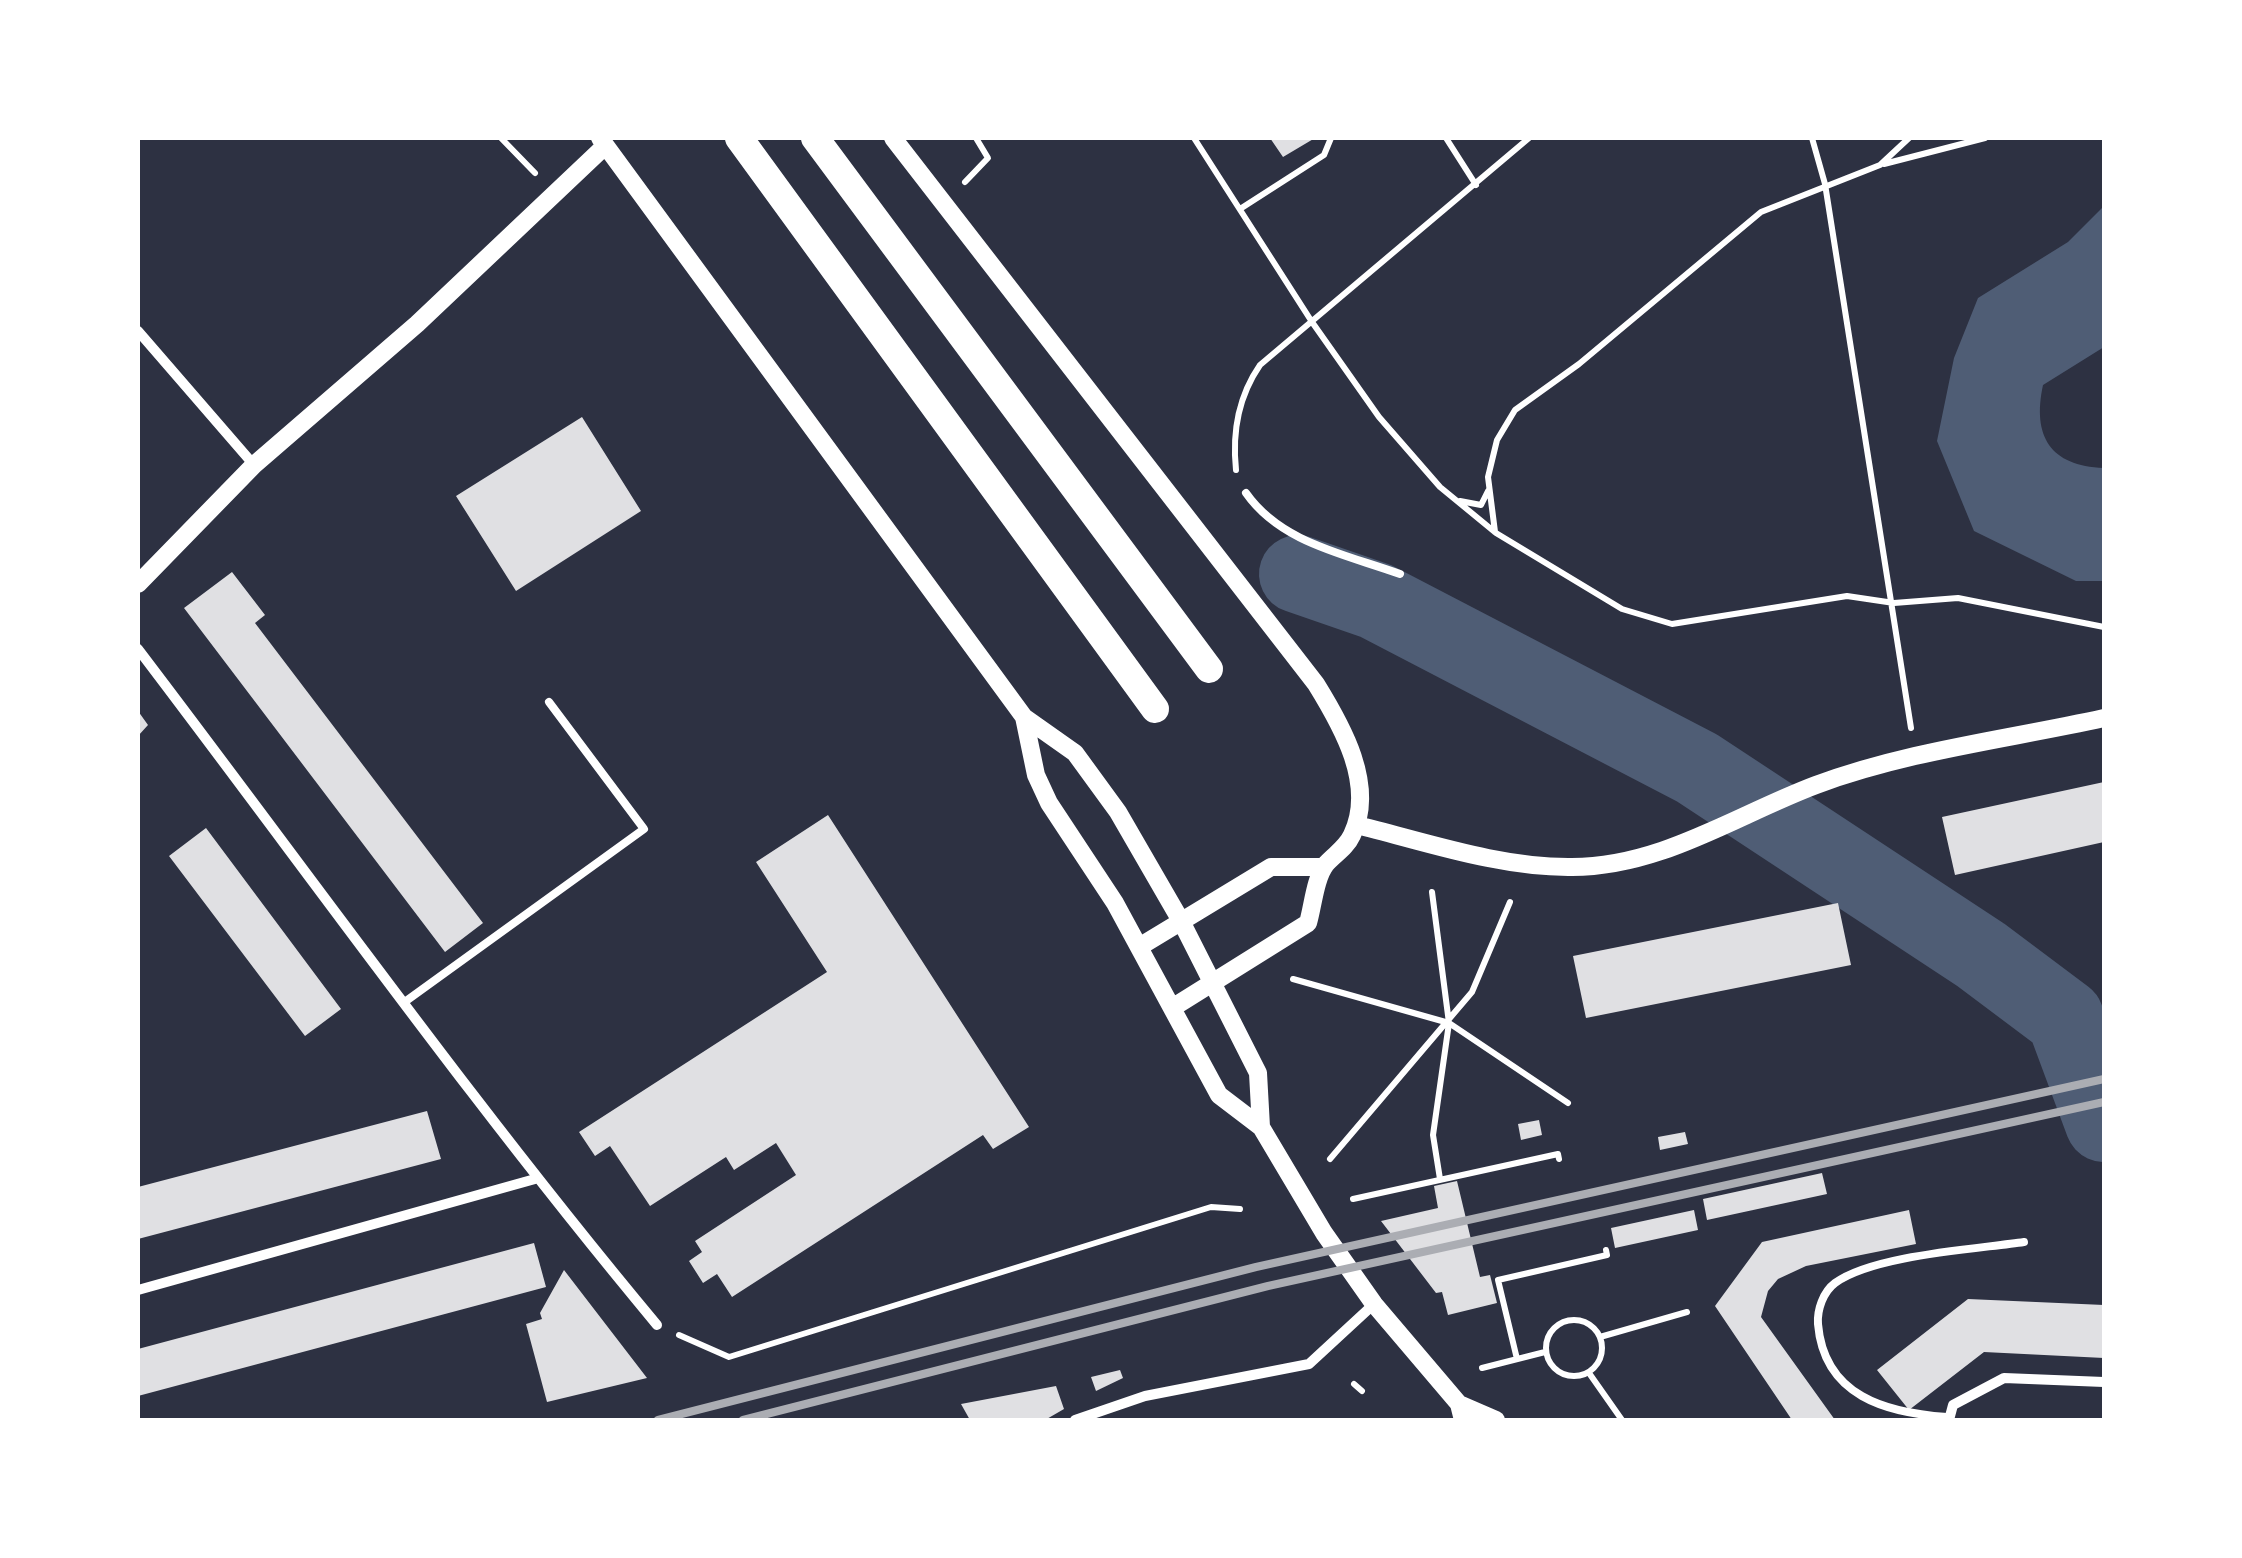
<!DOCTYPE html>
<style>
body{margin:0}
#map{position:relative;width:2242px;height:1558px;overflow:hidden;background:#2d3142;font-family:Poppins,sans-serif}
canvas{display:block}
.frame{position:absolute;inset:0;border:140px solid #fff;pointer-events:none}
</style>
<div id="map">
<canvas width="2242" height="1558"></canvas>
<div class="frame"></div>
</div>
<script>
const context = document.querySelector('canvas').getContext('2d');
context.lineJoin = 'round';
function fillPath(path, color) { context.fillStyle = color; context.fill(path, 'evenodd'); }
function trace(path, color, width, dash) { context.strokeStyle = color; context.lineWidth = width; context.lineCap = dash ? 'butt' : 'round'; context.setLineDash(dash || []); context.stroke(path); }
fillPath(new Path2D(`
 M 2104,206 L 2104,347 L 2043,385 C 2032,436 2050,466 2104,468 L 2104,581 L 2076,581 L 1974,531 L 1937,441 L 1954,358 L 1978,298 L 2068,242 Z`), '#4f5d75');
trace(new Path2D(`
 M 1298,574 L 1376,601 L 1697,768 L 1981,955 L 2065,1018 L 2104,1123`), '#4f5d75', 78);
fillPath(new Path2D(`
 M 1270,138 L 1315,138 L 1283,157 Z
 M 582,417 L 641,511 L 516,591 L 456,496 Z
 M 232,572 L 265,615 L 255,623 L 483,923 L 445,952 L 184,608 Z
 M 138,711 L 148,725 L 138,736 Z
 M 2104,782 L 2104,842 L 1955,875 L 1942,817 Z
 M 828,815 L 1029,1127 L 993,1149 L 983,1135 L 732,1297 L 717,1274 L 703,1283 L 689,1261 L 702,1252 L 695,1241 L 796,1175 L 776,1143 L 734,1170 L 726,1157 L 650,1206 L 610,1146 L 595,1156 L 579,1132 L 827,972 L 756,862 Z
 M 206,828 L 341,1009 L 305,1036 L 169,856 Z
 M 1838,903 L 1851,965 L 1586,1018 L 1573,956 Z
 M 427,1111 L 441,1159 L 138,1239 L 138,1187 Z
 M 1539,1120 L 1542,1135 L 1521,1140 L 1518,1124 Z
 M 1685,1132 L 1688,1144 L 1660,1150 L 1658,1137 Z
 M 1822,1173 L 1827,1194 L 1707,1220 L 1703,1199 Z
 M 1457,1181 L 1480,1277 L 1490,1275 L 1497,1303 L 1448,1315 L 1442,1292 L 1436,1293 L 1381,1221 L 1438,1208 L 1434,1186 Z
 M 1694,1210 L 1698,1230 L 1615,1248 L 1611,1228 Z
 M 1909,1210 L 1916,1244 L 1806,1266 L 1778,1279 L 1768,1291 L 1761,1317 L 1835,1420 L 1792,1420 L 1715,1306 L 1762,1242 Z
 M 534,1243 L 546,1287 L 138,1396 L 138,1349 Z
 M 564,1270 L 647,1378 L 547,1402 L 526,1324 L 542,1319 L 540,1313 Z
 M 1968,1299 L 2104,1305 L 2104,1358 L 1984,1352 L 1909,1410 L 1877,1370 Z
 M 1120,1370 L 1123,1378 L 1096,1391 L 1091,1377 Z
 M 1056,1386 L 1064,1409 L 1045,1420 L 970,1420 L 961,1404 Z`), '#e0e0e3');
trace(new Path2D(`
 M 501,138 L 535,173
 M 1194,138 L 1312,322 L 1379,417 L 1440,487 L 1496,533 L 1622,609 L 1672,624 L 1847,596 L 1894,603 L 1958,598 L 2104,627
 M 1446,138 L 1476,185
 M 1812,138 L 1825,184 L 1911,728
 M 1884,164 L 1985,138
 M 965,182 L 988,158 L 976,138
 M 1240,209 L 1324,155 L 1331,138
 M 1236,470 C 1232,432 1238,397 1260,365 L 1529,138
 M 1460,501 L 1481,505 L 1488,491
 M 1495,532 L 1488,477 L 1497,440 L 1515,410 L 1579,364 L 1761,212 L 1880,165 L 1909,138
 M 1432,892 L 1449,1023 L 1433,1135 L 1440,1179
 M 1293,979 L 1449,1023 L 1568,1103
 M 1330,1159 L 1472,992 L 1510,902
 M 1353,1199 L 1558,1154 L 1559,1159
 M1546 1348a28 28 0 1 1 56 0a28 28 0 1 1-56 0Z
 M 679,1335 L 729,1357 L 1211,1207 L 1240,1209
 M 1600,1337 L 1687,1312
 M 1517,1359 L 1498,1280 L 1607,1255 L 1606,1250
 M 1482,1368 L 1545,1352
 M 1589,1373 L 1622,1420
 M 1354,1384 L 1362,1391`), '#fff', 6);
trace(new Path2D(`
 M 1246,493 C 1281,543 1345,554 1400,574
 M 406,1001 L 644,829 L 549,702
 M 1947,1417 C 1886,1413 1824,1396 1818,1324 C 1817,1310 1823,1292 1835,1283 C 1873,1255 1977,1249 2024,1242`), '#fff', 8);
trace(new Path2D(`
 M 138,331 L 254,465
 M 138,649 C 310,875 475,1107 657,1325
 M 138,1290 L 535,1179
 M 1075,1420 L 1145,1396 L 1309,1364 L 1374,1304
 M 1949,1420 L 1953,1405 L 2004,1378 L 2104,1382`), '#fff', 10);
trace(new Path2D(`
 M 600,138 L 1024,717 L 1075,753 L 1118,812 L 1181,921 L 1258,1073 L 1261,1127
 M 893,138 L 1316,684 C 1342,726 1376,785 1352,835 C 1346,848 1335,854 1326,864 C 1315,878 1313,906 1308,923 L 1172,1008
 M 138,584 L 254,465 L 417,324 L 605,146
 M 1024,717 L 1036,775 L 1049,803 L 1115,903 L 1219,1095 L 1261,1127 L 1324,1233 L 1374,1304 L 1459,1404 L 1463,1420
 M 1357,825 C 1426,842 1501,868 1572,867 C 1661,867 1736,815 1816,785 C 1907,751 2009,739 2104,718
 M 1139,947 L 1271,867 L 1323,867
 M 1459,1404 L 1496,1420`), '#fff', 18);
trace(new Path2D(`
 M 739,138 L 1155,709
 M 815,138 L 1209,669`), '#fff', 28);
trace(new Path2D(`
 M 658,1420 L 1256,1267 L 2104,1079
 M 743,1420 L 1268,1286 L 2104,1102`), '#abadb3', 8);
</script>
